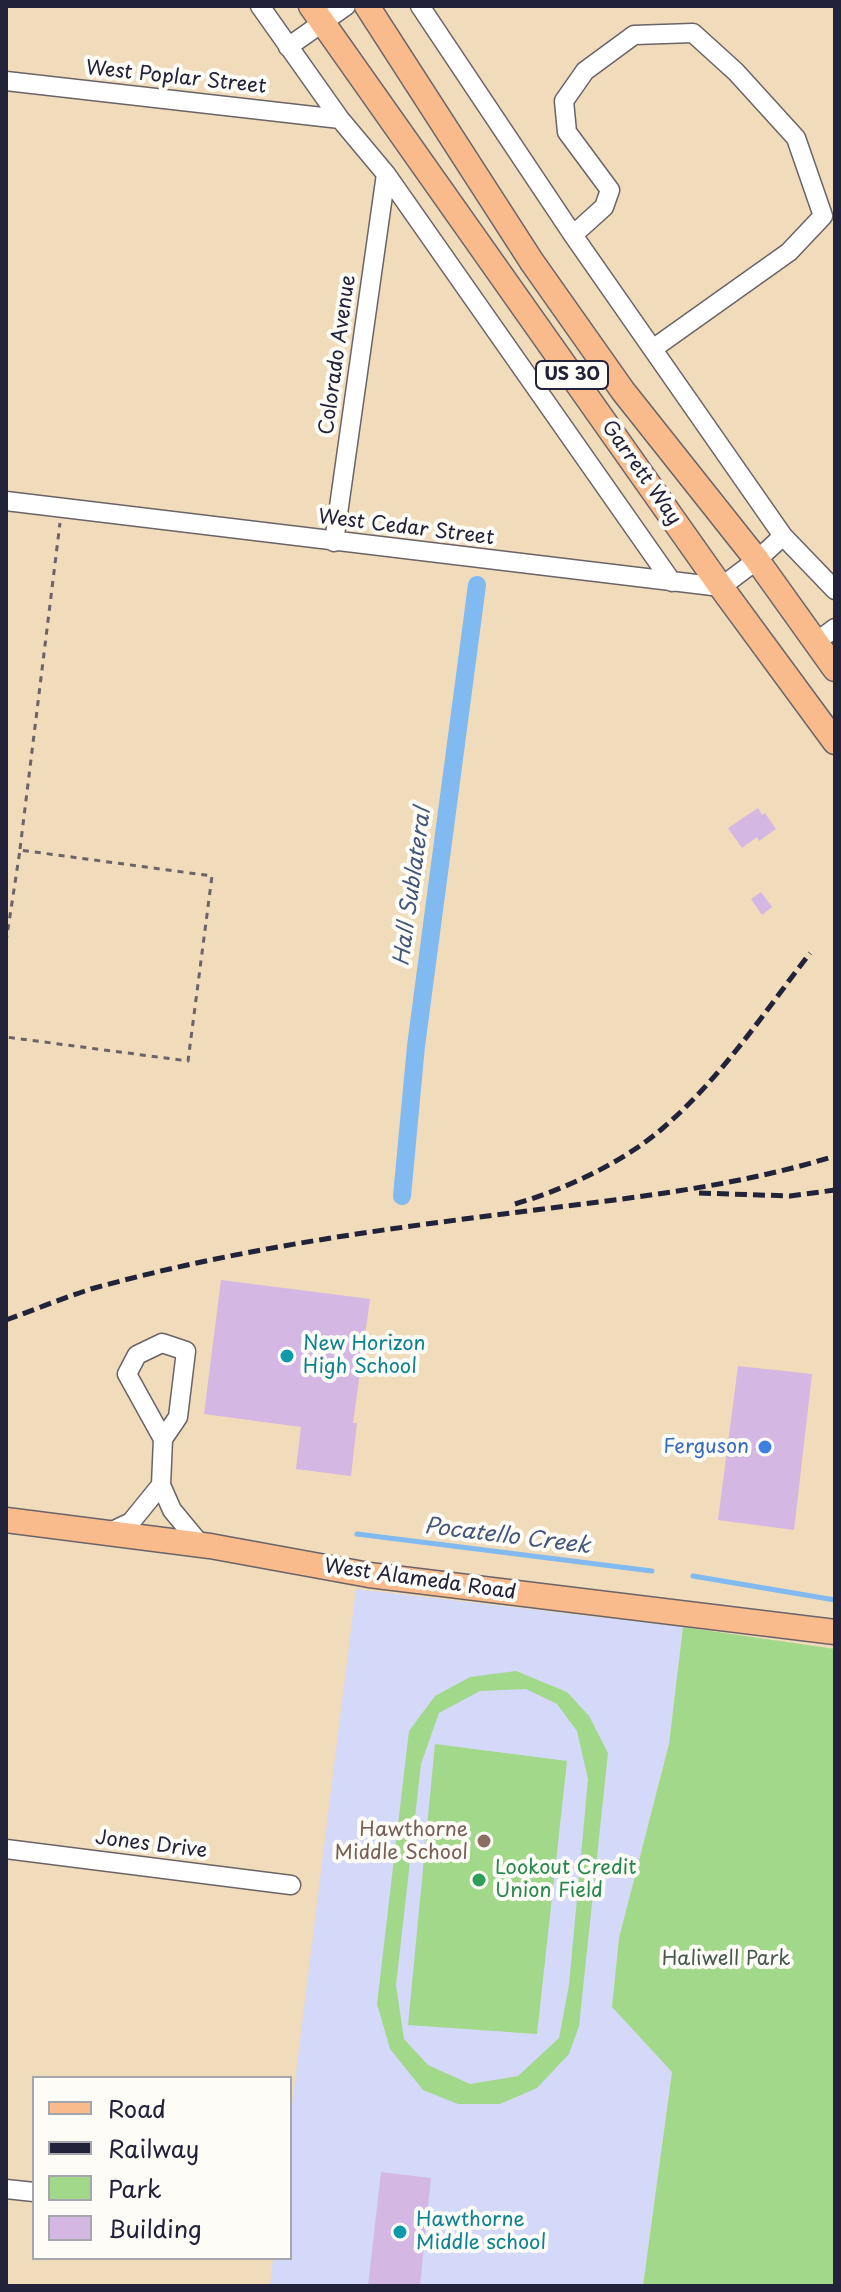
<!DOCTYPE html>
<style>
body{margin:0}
#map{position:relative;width:841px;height:2292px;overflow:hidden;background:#f0dcba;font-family:"Playpen Sans",sans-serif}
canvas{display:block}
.frame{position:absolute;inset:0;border:8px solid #22223b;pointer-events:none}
.legend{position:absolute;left:32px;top:2076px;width:260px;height:184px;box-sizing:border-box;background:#fdfcf7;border:2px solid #a5a5ac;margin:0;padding:10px 14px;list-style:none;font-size:24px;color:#22223b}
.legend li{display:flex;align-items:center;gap:16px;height:40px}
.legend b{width:40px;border:2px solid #a5a5ac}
</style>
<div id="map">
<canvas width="841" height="2292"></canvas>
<div class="frame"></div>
<ul class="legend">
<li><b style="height:10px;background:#fabb8c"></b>Road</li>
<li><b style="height:10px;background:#22223b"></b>Railway</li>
<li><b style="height:22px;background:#a2d889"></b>Park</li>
<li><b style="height:22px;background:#d4b7e2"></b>Building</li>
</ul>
</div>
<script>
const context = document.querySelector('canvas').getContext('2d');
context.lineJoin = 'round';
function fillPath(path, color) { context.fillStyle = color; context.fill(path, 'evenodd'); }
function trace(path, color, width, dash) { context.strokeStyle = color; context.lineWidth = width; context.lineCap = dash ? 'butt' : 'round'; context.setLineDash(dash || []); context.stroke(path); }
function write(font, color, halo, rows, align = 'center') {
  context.font = font + ' "Playpen Sans",sans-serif'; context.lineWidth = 8; context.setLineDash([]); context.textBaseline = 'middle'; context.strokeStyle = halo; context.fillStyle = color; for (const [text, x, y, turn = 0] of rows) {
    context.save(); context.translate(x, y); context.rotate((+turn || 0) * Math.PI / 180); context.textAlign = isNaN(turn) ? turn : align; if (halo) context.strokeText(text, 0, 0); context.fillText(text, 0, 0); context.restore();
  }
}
fillPath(new Path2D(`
 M 356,1589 L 683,1627 L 669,1744 L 619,1938 L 612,2006 L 672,2072 L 643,2286 L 270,2286 L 273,2258 L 290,2258 L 290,2121 Z`), '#d4d8f9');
fillPath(new Path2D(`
 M 683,1627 L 835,1649 L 835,2286 L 643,2286 L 672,2072 L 612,2007 L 619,1938 L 669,1744 Z
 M 516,1671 L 567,1692 L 589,1716 L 608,1753 L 579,2026 L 569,2054 L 537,2088 L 500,2104 L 458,2104 L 423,2090 L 390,2049 L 377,2004 L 409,1731 L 435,1696 L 470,1677 ZM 526,1689 L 557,1704 L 577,1731 L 588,1779 L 569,1985 L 559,2038 L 518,2076 L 470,2084 L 428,2065 L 404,2039 L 396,1985 L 421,1764 L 439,1713 L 480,1691 Z
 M 435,1744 L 567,1761 L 537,2034 L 408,2025 Z`), '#a2d889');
trace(new Path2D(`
 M 357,1534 L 652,1571
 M 693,1576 L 835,1600`), '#81b9f1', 5);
trace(new Path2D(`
 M 402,1196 L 416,1046 L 477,585`), '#81b9f1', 18);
fillPath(new Path2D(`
 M 758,808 L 762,815 L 765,813 L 776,829 L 759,841 L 757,837 L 742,848 L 728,828 Z
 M 761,892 L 772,907 L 762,915 L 751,899 Z
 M 221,1280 L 370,1299 L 353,1423 L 357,1423 L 351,1476 L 296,1469 L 301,1427 L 204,1414 Z
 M 738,1366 L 812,1374 L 794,1530 L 718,1520 Z
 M 381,2172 L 431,2178 L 420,2286 L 368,2286 Z`), '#d4b7e2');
const minor = new Path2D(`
 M 260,6 L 340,119 L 386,174 L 672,582
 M 420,6 L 573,235 L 783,536 L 835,590
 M 288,47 L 346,6
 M 6,81 L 340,119
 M 573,235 L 604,207 L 610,190 L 567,132 L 564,101 L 585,71 L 634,35 L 693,33 L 736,72 L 796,138 L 823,216 L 789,252 L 654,348
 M 6,501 L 721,587 L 757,560 L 783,536
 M 334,542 L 386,174
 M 816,642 L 835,628
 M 163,1439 L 127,1374 L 137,1355 L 162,1343 L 186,1351 L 178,1417 L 163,1439 L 161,1485 L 172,1510 L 201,1545
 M 108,1533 L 131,1522 L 161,1485
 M 6,1849 L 291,1885
 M 6,2189 L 34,2192`);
const major = new Path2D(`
 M 311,6 L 721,587 L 835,742
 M 367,6 L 532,262 L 623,391 L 757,560 L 835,669
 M 6,1520 L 210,1546 L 369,1575 L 835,1632`);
trace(minor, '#6a6367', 21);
trace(major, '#6a6367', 27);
trace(new Path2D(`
 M 20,849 L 60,523
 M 6,942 L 20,850 L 212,876 L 188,1061 L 6,1037`), '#6a6367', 3, [6, 6]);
trace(minor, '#fff', 18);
trace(major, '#fabb8c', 24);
trace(new Path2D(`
 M 699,1193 L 790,1196 L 835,1190
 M 515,1204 C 566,1189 622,1163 663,1128 C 721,1078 764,1013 810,953
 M 6,1320 C 34,1310 63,1298 91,1289 C 223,1252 360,1232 496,1215 C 609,1200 726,1190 835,1156`), '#22223b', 5, [12, 6]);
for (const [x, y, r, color] of [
 [287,1356,8,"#0f9aa8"],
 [765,1447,8,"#3f7fe0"],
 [484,1841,8,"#8d6e63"],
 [479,1880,8,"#2e9e5b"],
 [400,2232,8,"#0f9aa8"]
]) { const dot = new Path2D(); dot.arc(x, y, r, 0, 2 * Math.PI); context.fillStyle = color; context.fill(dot); trace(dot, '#fdfcf7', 3); }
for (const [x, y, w] of [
 [572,375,72]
]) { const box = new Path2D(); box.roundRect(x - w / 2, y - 14, w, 28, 6); context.fillStyle = '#fdfcf7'; context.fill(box); trace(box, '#22223b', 2); }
write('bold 18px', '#22223b', null, [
 ["US 30",572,375]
]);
write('20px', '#22223b', '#fdfcf7', [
 ["West Poplar Street",176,78,6],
 ["Colorado Avenue",338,355,-82],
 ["Garrett Way",641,473,55],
 ["West Cedar Street",406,528,7],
 ["West Alameda Road",420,1580,8],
 ["Jones Drive",151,1845,7]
]);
write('20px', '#0d838f', '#fdfcf7', [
 ["New Horizon",303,1344],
 ["High School",303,1367],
 ["Hawthorne",416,2220],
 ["Middle school",416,2243]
], 'left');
write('20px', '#366cbe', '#fdfcf7', [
 ["Ferguson",749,1447]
], 'right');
write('20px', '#785e54', '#fdfcf7', [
 ["Hawthorne",468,1830],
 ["Middle School",468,1853]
], 'right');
write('20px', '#27864d', '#fdfcf7', [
 ["Lookout Credit",495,1868],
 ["Union Field",495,1891]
], 'left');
write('20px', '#485952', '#fdfcf7', [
 ["Haliwell Park",726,1959]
]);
write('italic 22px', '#43577b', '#fdfcf7', [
 ["Hall Sublateral",413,887,-82],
 ["Pocatello Creek",507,1537,7]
]);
</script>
